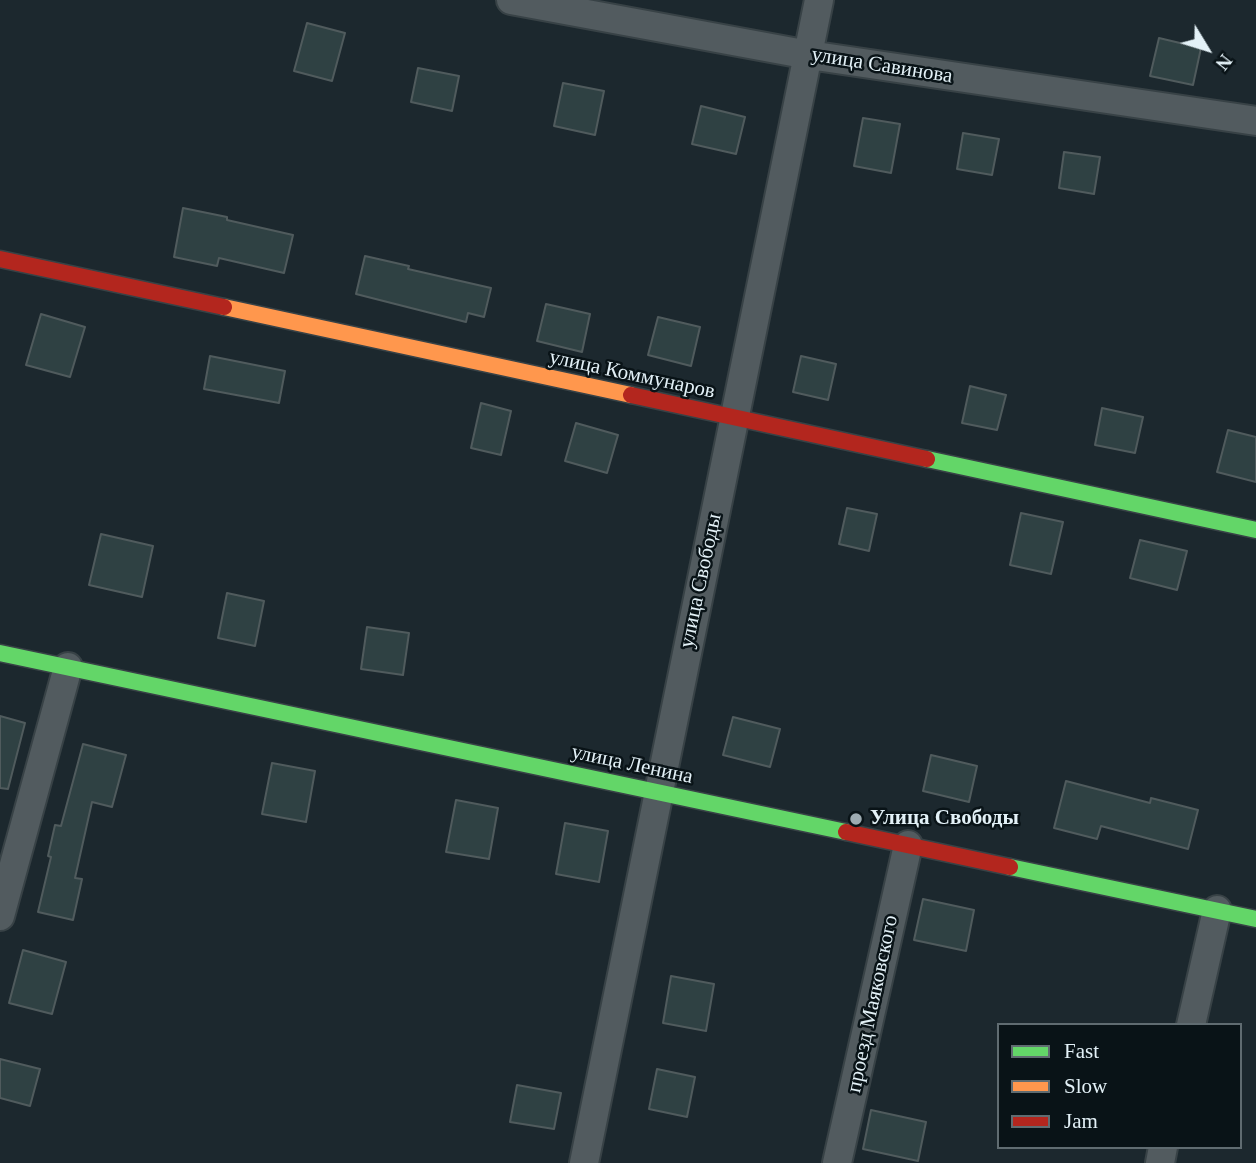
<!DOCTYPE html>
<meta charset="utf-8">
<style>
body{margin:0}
#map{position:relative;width:1256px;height:1163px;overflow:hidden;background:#1c282e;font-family:"Times New Roman",serif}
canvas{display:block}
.legend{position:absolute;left:997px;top:1023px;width:245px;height:126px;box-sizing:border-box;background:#091317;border:2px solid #606c71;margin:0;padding:9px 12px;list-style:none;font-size:21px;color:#e3f1f7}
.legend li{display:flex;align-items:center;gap:14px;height:35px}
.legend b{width:35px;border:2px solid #606c71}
.north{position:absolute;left:1172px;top:14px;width:70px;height:70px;-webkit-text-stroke:5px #091317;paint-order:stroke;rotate:128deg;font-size:19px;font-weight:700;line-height:28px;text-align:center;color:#e3f1f7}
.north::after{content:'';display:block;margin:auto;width:24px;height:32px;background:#e3f1f7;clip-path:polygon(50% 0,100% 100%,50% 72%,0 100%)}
</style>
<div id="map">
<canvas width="1256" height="1163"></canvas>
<ul class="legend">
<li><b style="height:9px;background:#63d668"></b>Fast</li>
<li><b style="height:9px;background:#ff974d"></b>Slow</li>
<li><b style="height:9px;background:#b3261e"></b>Jam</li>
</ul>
<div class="north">N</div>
</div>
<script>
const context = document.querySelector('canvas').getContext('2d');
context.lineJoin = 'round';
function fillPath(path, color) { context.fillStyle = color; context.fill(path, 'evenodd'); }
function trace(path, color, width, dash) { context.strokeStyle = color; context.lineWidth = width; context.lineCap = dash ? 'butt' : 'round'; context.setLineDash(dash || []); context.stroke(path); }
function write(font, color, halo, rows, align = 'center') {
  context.font = font + ' "Times New Roman",serif'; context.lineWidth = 5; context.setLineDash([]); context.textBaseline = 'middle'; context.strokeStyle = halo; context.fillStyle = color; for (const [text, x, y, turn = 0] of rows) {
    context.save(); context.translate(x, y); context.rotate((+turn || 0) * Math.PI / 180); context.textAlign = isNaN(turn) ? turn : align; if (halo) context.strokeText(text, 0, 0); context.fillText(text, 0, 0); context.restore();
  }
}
const building = new Path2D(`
 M 307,23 L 345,33 L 332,81 L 294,71 Z
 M 1159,38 L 1201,48 L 1193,85 L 1150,76 Z
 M 418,68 L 459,76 L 452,111 L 411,102 Z
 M 563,83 L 604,91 L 595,135 L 554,126 Z
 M 701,106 L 745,117 L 736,154 L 692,144 Z
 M 863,118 L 900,124 L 891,173 L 854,166 Z
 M 963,133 L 999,139 L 992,175 L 957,169 Z
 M 1064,152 L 1100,157 L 1094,194 L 1059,188 Z
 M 183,208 L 227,217 L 227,220 L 293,235 L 284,273 L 219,258 L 217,266 L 174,257 Z
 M 365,256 L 409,266 L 408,269 L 491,288 L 484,317 L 468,313 L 466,322 L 356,294 Z
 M 546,304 L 590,314 L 582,352 L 537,341 Z
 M 41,314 L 85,327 L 70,377 L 26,365 Z
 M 658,317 L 700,327 L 691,366 L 648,355 Z
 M 210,356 L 285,371 L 279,403 L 204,389 Z
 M 801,356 L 836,364 L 828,400 L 793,392 Z
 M 970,386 L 1006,395 L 997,430 L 962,423 Z
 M 481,403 L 511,411 L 501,455 L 471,448 Z
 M 1102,408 L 1143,417 L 1135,453 L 1095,445 Z
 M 576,423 L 618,435 L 607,473 L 565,461 Z
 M 1228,430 L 1256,437 L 1256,482 L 1217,472 Z
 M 847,508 L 877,514 L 869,551 L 839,544 Z
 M 1021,513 L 1063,522 L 1051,574 L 1010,565 Z
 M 101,534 L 153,546 L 142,597 L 89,585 Z
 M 1140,540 L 1187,551 L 1177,590 L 1130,578 Z
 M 227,593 L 264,601 L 255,646 L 218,638 Z
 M 367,627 L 409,633 L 403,675 L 361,669 Z
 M 0,716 L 25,723 L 8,789 L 0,788 Z
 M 733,717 L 780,729 L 770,767 L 723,755 Z
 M 83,744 L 126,755 L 112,807 L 92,802 L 75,878 L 82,879 L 73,920 L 38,912 L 51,857 L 48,856 L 55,825 L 61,826 Z
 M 931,755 L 977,766 L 969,802 L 923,791 Z
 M 272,763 L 315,771 L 306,822 L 262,814 Z
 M 1066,781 L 1150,803 L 1151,798 L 1198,810 L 1188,849 L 1101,826 L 1097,839 L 1054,828 Z
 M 456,800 L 498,808 L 489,859 L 446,852 Z
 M 565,823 L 608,831 L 599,882 L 556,874 Z
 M 923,899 L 974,910 L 966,951 L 914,940 Z
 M 23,950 L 66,962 L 52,1014 L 9,1003 Z
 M 671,976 L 714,984 L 706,1031 L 663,1023 Z
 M 0,1059 L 40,1069 L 30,1106 L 0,1098 Z
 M 657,1069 L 695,1077 L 687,1117 L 649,1109 Z
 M 517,1085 L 561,1093 L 554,1129 L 510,1122 Z
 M 871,1110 L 926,1122 L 918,1161 L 863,1149 Z`);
fillPath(building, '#2f4143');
trace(building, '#505b5d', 2);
const street = new Path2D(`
 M 511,0 L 809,55 L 1256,121
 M 0,916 L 68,667
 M 1191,1025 L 1217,910
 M 584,1163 L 819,0
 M 837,1163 L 908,845
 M 1160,1163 L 1163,1147`);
const fast = new Path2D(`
 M 927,459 L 1256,530
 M 0,653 L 846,832
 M 1010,867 L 1256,919`);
const slow = new Path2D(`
 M 224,307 L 631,395`);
const jam = new Path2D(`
 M 0,259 L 224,307
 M 631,395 L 927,459
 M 846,832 L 1010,867`);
trace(street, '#384246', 32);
trace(fast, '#384246', 19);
trace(slow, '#384246', 19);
trace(jam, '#384246', 19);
trace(street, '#525b5f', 28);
trace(fast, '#63d668', 16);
trace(slow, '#ff974d', 16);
trace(jam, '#b3261e', 16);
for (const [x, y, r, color] of [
 [856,819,7,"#9dabb1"]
]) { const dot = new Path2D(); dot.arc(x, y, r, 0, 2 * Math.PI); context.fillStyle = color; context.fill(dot); trace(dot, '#091317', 2.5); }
write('21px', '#e3f1f7', '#091317', [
 ["улица Савинова",882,66,9],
 ["улица Коммунаров",632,375,12],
 ["улица Свободы",701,581,-78],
 ["улица Ленина",632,765,12],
 ["проезд Маяковского",873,1004,-78]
]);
write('bold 21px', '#e3f1f7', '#091317', [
 ["Улица Свободы",870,819]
], 'left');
</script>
